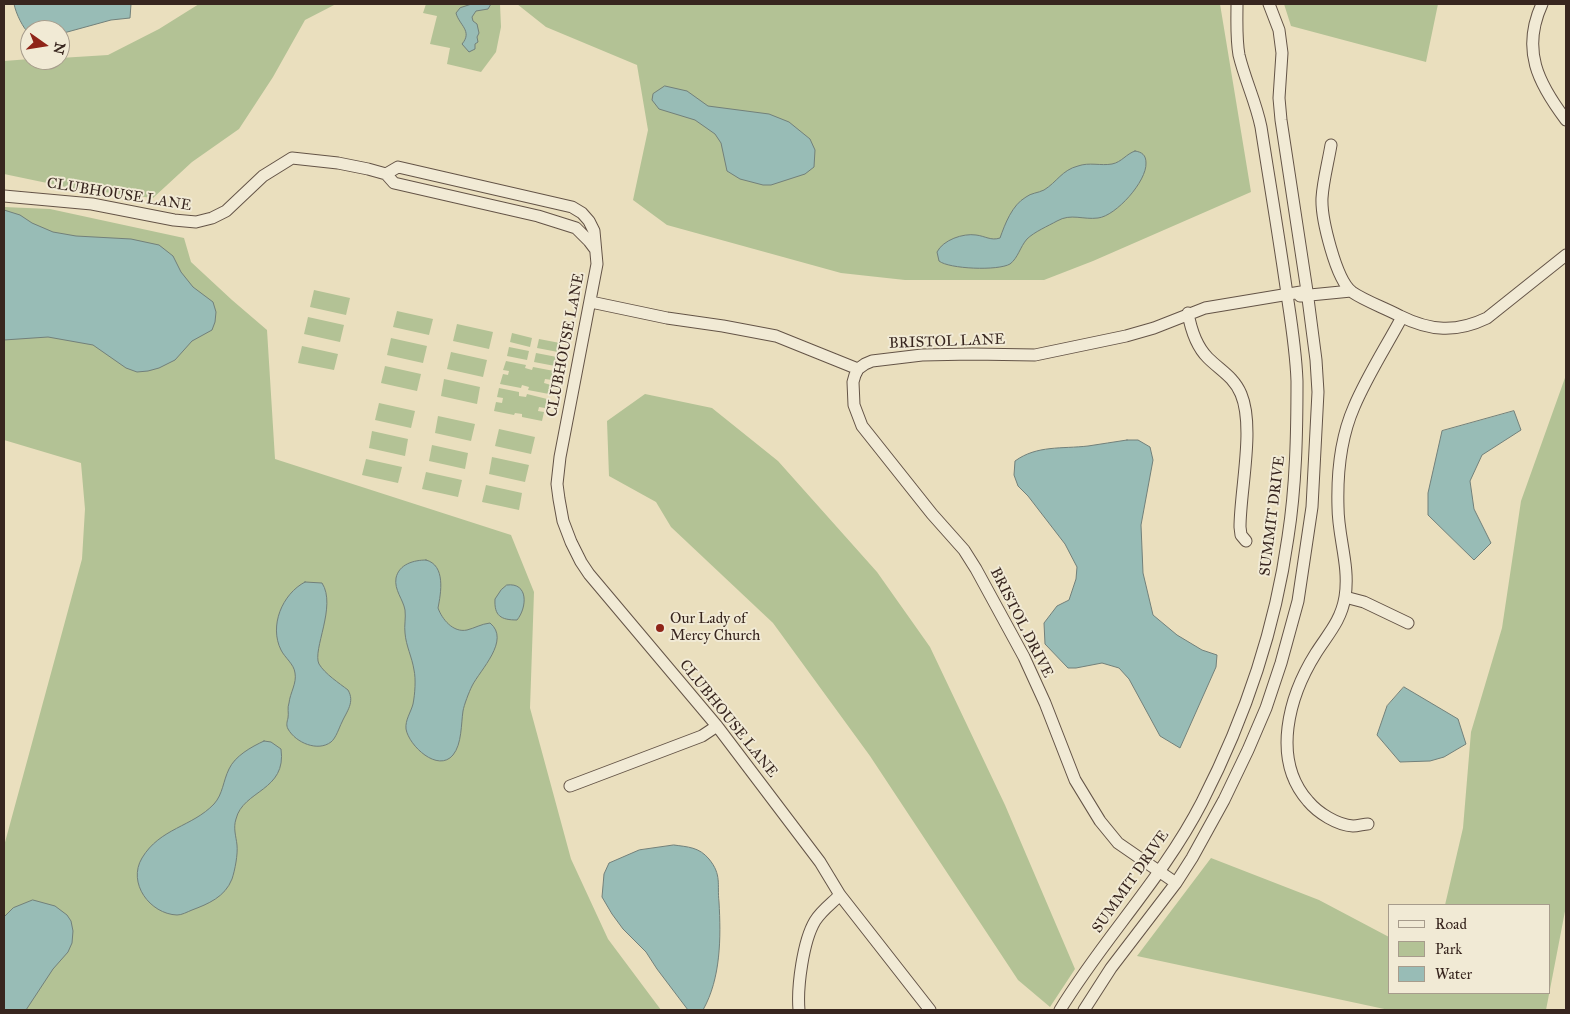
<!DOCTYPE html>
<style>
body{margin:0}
#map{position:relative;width:1570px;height:1014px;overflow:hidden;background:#eadfbe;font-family:"IM FELL Great Primer",serif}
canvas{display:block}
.frame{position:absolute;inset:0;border:5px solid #38261f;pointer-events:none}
.legend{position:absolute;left:1388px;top:904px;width:162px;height:90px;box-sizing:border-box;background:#f1ead5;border:1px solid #a79c8c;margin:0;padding:6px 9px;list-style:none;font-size:15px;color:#38261f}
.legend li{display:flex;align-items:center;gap:10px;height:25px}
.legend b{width:25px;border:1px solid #a79c8c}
.north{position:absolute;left:20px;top:20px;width:50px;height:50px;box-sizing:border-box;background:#f1ead5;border:1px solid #a79c8c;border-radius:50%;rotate:103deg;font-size:14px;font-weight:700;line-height:20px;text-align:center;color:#38261f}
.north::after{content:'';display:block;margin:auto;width:18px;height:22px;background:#8f2418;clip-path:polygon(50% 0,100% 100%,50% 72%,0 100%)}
</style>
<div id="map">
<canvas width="1570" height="1014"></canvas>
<div class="frame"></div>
<ul class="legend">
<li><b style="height:6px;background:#f1ead5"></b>Road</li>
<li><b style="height:14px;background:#b3c295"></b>Park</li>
<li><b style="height:14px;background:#98bcb6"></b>Water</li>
</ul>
<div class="north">N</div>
</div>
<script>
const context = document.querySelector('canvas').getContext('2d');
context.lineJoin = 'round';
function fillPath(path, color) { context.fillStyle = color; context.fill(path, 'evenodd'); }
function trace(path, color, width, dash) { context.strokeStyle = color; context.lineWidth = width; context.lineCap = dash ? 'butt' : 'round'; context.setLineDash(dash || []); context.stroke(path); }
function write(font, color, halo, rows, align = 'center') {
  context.font = font + ' "IM FELL Great Primer",serif'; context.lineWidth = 4; context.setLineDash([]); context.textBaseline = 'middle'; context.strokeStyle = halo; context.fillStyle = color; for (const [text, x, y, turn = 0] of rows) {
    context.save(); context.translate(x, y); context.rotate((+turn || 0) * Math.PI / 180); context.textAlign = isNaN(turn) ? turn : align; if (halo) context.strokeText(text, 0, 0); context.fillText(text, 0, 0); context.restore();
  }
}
fillPath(new Path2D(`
 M 199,4 L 336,4 L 305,20 L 273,77 L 239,129 L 192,162 L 153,198 L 71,188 L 4,174 L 4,61 L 30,59 L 60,60 L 60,58 L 108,55 L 159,29 Z
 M 426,4 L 500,4 L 501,27 L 496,52 L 481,72 L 447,64 L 450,48 L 430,44 L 437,16 L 423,13 Z
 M 517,4 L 1220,4 L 1251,192 L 1093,261 L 1044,280 L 905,280 L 841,273 L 667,225 L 633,200 L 648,130 L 637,65 L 546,27 Z
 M 1284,4 L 1438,4 L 1426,62 L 1291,26 Z
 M 4,207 L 50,209 L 184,238 L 191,262 L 232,300 L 267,330 L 275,459 L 511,535 L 534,592 L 530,708 L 571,859 L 608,939 L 661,1010 L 4,1010 L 4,846 L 82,559 L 85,509 L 81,463 L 4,440 Z
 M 314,290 L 350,298 L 346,315 L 310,307 Z
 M 397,311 L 433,319 L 429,335 L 393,327 Z
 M 308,317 L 344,325 L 340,342 L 304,334 Z
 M 457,324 L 493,332 L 489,349 L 453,341 Z
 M 512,333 L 532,338 L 530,347 L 510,342 Z
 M 391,338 L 427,346 L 423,363 L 387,355 Z
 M 539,339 L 560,343 L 558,352 L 537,348 Z
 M 302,346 L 338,354 L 334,370 L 298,363 Z
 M 509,347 L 529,351 L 527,360 L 507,356 Z
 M 451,352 L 487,360 L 483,377 L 447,369 Z
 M 536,353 L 557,357 L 555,366 L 534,362 Z
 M 506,361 L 526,365 L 525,368 L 532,370 L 533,367 L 554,371 L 552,380 L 545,379 L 544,383 L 551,385 L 549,394 L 528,390 L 529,387 L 522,385 L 521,388 L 500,384 L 503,374 L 508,375 L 509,371 L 503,370 Z
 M 385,366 L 421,374 L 417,391 L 381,383 Z
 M 1566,375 L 1566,906 L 1546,1010 L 1389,1010 L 1137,956 L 1211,858 L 1319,900 L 1389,937 L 1389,993 L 1549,993 L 1549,905 L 1445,905 L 1463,828 L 1471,732 L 1502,628 L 1521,501 Z
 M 444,379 L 480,387 L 477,404 L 441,396 Z
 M 499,388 L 519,392 L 519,396 L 526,397 L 527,394 L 547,399 L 545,408 L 539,407 L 538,411 L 544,412 L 542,421 L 522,417 L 522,414 L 515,413 L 514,415 L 494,411 L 496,402 L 502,403 L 503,398 L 497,397 Z
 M 645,394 L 712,408 L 778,461 L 877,572 L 930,647 L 1005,805 L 1075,969 L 1050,1007 L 1018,980 L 870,756 L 773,623 L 671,527 L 656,502 L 609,476 L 607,421 Z
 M 379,403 L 415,411 L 411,428 L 375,420 Z
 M 438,416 L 475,424 L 471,441 L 435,433 Z
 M 499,429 L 535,437 L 531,454 L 495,446 Z
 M 372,431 L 408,439 L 405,456 L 369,448 Z
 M 432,445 L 468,453 L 465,469 L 429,461 Z
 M 492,457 L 529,465 L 525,482 L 489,474 Z
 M 366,459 L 402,467 L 398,483 L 362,475 Z
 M 426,472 L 462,480 L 458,497 L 422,489 Z
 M 486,485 L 522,493 L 519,510 L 482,502 Z`), '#b3c295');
const water = new Path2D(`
 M 14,4 L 131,4 L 130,18 L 111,20 L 60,34 L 60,30 L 30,30 L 30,35 C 23,28 16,14 14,4 Z
 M 472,4 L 491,4 L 488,9 L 476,11 L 472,17 L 473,21 L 477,24 L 479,33 L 477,37 L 478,42 L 475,44 L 475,49 L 469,52 L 462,44 C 473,31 459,25 456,13 L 460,8 Z
 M 665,86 L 687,91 L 708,106 L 769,114 L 789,122 L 810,139 L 815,150 L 814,167 L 805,174 L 771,185 L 763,185 L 740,179 L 727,171 L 721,143 L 715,134 L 695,120 L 659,109 L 652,100 L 653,94 Z
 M 1135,151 C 1142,152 1146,155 1146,163 C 1147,181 1116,216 1098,218 C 1083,220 1071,213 1057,221 C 1048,226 1034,232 1027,239 C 1020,247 1018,258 1010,264 C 998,271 949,269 939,261 L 937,252 C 943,240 963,233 976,235 C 985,236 991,241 1000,238 C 1005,224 1012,205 1026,197 C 1031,193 1038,193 1044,190 C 1057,182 1062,170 1078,166 C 1089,162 1101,166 1112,164 C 1122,162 1126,154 1135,151 Z
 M 4,210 L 20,215 L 32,223 L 53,232 L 76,236 L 131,239 L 159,245 L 173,256 L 181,272 L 193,287 L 213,302 L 216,312 L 215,322 L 212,330 L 192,341 L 175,360 L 159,368 L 148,371 L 137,372 L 126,368 L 93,345 L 48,337 L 4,340 Z
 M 1514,411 L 1521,430 L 1482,455 L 1470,481 L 1474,509 L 1491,543 L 1474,560 L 1428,515 L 1428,493 L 1442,431 Z
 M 1127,440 L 1138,440 L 1150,447 L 1153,460 L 1141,525 L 1143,573 L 1153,615 L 1177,635 L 1202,650 L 1217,655 L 1216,667 L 1180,748 L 1160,736 L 1129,679 L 1119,668 L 1102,663 L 1076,668 L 1068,668 L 1045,644 L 1044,623 L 1057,606 L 1069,600 L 1076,579 L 1077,567 L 1065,544 L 1028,496 L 1018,486 L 1014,475 L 1015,461 C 1037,445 1062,449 1088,446 C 1101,444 1114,442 1127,440 Z
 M 426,560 C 446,565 441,593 438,608 C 442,619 453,633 467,630 C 475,628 481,624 490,623 C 511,640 480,670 472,686 C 469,692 464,705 463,711 C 461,724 462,744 453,755 C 438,773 409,746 406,729 C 405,720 411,712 413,704 C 415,694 416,679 414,670 C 412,657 406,646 405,633 C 404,626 406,618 405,610 C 403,599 394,590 396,578 C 399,564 414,560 426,560 Z
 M 305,582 L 322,583 C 337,606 312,650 319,664 C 325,674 339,683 348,690 C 355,702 347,711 342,722 C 339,728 336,738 331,742 C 318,752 296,743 288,729 C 286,725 287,722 288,718 C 289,713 287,708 289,703 C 290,693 297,683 295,673 C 294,664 285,658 281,650 C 269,626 282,594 305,582 Z
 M 507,585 C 529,582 527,608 517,620 C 501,620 494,616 495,599 L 501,590 Z
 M 1404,687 L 1458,719 L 1466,744 L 1444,757 L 1430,761 L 1400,762 L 1377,735 L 1387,706 Z
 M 264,741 L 271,742 L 281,749 C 287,791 243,790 236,819 C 233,828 236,836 237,845 C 238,854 235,870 232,879 C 225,897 208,904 192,910 C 187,912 182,915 177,915 C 150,914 127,883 142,858 C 160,828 192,827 214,804 C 223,794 223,781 229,769 C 235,756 251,747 264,741 Z
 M 674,845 C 688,847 699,847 709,859 C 722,875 717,884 719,902 C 721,937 721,978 703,1010 L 688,1010 L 657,969 L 646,952 L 623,929 L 612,914 L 602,897 L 604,874 L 609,863 L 639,850 Z
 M 33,900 L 55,906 L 67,915 L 71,921 L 73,931 L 72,943 L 68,952 L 53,969 L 26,1010 L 4,1010 L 4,917 L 13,908 Z`);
fillPath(water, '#98bcb6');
trace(water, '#72807a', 1);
const street = new Path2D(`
 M 1542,4 C 1521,50 1538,83 1566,120
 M 1331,145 C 1328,163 1323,181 1322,198 C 1321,218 1336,280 1352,292 C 1365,301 1385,308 1400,316 C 1430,331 1456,333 1487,318 L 1566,255
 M 386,174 L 398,167 L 572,207 L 582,213 L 589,221 L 594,231 L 597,264 L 560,457 L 557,484 L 559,499 L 563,521 L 571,542 L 581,562 L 589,574 L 717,726 L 820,862 L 840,895 L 930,1010
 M 4,196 L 92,204 L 174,220 L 196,222 L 212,218 L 226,211 L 263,176 L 292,158 L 338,163 L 368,169 L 386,174 L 394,183 L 538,216 L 576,228 L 589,241 L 595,249
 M 1300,296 L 1351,291
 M 591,302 L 667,318 L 723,326 L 776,336 L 858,369
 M 1188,313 C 1191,330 1196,346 1208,358 C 1220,370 1234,377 1241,394 C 1255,427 1240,491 1240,527 L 1241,535 L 1246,541
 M 1345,597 L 1364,602 L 1408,623
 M 570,786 L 702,736 L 717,726
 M 1368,824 C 1364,824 1358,826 1353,826 C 1337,825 1318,813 1308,801 C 1271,759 1289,696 1316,653 C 1328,634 1341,621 1345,597 C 1350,566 1338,537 1338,507 C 1337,473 1340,439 1354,407 C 1367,376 1386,347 1402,317
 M 1176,883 L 1118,843 L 1100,821 L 1075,780 L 1045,703 L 1024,657 L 976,569 L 964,550 L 932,514 L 862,426 L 854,405 L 853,382 L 855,375 L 858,369 L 865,364 L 872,361 L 922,355 L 972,354 L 1035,355 L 1126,336 L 1154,328 L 1205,308 L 1307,291
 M 799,1010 C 797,987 803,941 815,921 C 821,911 832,903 840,895
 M 1060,1010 C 1103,939 1163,878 1202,802 C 1244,720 1275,630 1288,537 C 1296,486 1297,433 1297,381 C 1296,354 1292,327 1288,301 C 1280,243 1270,185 1261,127 C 1256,102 1245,80 1239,55 C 1236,38 1237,21 1237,4
 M 1084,1010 L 1111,968 L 1176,883 L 1192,858 L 1224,800 L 1248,750 L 1266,708 L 1281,663 L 1298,601 L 1312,507 L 1318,392 L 1316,360 L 1307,291 L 1281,120 L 1279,98 L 1282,53 L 1279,30 L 1269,4`);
trace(street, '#645447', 13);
trace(street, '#f1ead5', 11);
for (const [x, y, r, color] of [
 [660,628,5,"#8f2418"]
]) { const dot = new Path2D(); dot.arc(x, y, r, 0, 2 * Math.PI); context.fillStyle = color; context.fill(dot); trace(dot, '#f1ead5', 2); }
write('15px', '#38261f', '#f1ead5', [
 ["CLUBHOUSE LANE",119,195,9],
 ["BRISTOL LANE",947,342,-2],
 ["CLUBHOUSE LANE",566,345,-79],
 ["SUMMIT DRIVE",1273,516,-83],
 ["BRISTOL DRIVE",1021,623,63],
 ["CLUBHOUSE LANE",728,719,51],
 ["SUMMIT DRIVE",1131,882,-55]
]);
write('15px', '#38261f', '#f1ead5', [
 ["Our Lady of",670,619],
 ["Mercy Church",670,636]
], 'left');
</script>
